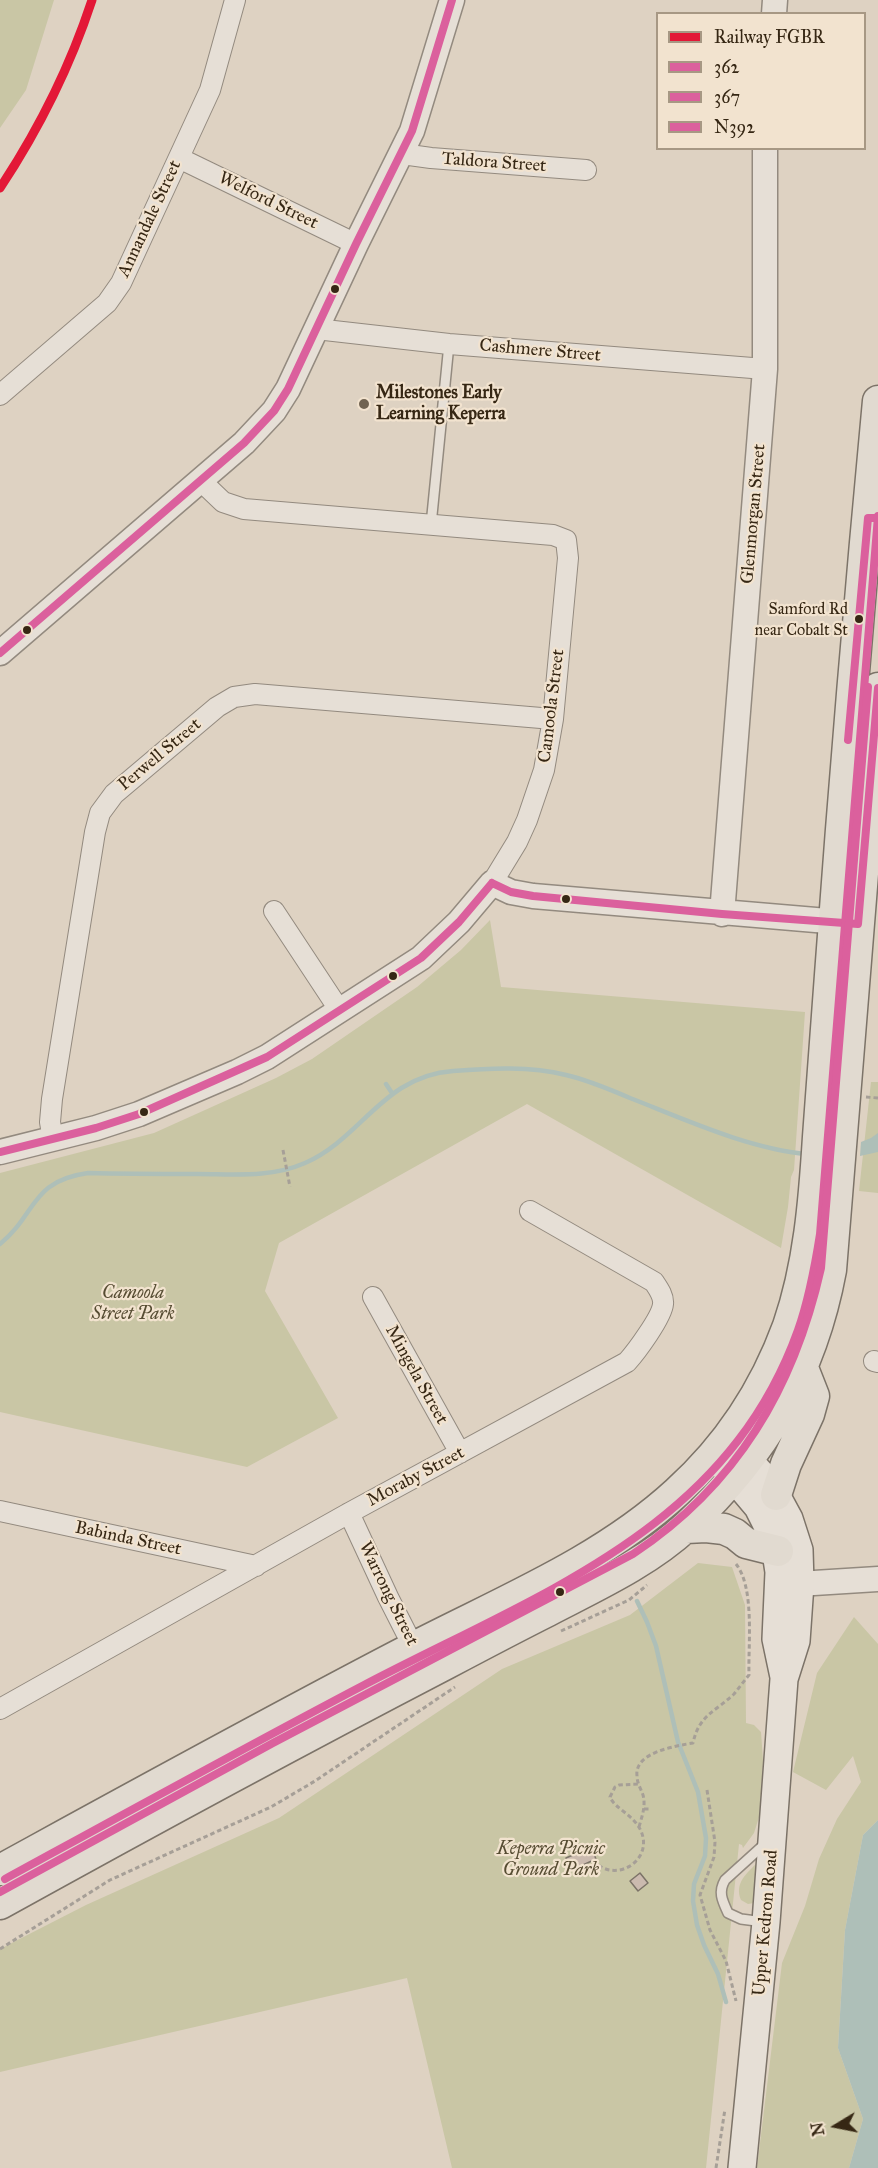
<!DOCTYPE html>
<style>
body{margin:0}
#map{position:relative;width:878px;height:2168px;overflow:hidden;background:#ded2c2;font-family:"IM FELL Great Primer",serif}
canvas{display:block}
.legend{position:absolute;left:656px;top:12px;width:210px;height:138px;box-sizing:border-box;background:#f2e3cf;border:2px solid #a79884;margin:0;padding:8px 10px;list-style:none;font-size:18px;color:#362714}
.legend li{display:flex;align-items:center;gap:12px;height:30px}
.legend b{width:30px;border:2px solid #a79884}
.north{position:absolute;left:806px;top:2096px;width:60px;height:60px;-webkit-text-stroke:4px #f2e3cf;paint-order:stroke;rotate:260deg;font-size:16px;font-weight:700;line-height:24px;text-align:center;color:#362714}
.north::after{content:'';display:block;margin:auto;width:21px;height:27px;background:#362714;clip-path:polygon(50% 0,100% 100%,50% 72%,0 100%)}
</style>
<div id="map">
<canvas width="878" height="2168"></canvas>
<ul class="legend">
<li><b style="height:8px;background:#e31837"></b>Railway FGBR</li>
<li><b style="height:8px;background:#db609d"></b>362</li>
<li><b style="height:8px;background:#db609d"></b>367</li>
<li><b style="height:8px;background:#db609d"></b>N392</li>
</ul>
<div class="north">N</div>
</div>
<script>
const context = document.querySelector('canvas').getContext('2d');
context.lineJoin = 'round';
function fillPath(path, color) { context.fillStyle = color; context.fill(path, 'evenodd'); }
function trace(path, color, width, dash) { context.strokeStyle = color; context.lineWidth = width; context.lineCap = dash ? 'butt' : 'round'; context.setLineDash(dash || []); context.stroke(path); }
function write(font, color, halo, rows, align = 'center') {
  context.font = font + ' "IM FELL Great Primer",serif'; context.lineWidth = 4.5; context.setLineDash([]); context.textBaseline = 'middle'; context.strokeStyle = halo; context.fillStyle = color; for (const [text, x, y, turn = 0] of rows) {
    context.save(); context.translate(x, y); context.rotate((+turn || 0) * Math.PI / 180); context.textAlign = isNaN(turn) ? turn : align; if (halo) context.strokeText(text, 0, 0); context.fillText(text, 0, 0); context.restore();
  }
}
fillPath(new Path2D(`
 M 0,0 L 54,0 L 26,90 L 0,128 Z
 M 490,920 L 501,987 L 805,1012 L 794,1170 L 791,1177 L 788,1207 L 781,1248 L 527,1104 L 279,1243 L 265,1291 L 338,1418 L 247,1467 L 0,1412 L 0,1173 L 154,1133 L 276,1078 L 312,1059 L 417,987 L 461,950 Z
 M 871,1082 L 878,1082 L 878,1193 L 859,1191 Z
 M 698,1563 L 732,1567 L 745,1605 L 746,1723 L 754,1725 L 761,1732 L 763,1761 L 760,1814 L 754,1833 L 743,1848 L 742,1845 L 739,1844 L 706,2168 L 452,2168 L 407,1978 L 0,2072 L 0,1949 L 86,1905 L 279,1818 L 502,1669 L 630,1615 Z
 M 854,1617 L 878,1644 L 878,1820 L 863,1835 L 845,1930 L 838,2048 L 863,2119 L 849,2168 L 757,2168 L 782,1963 L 805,1906 L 819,1859 L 837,1819 L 861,1782 L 853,1756 L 826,1790 L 793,1772 L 817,1673 Z
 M 758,1862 L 754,1903 L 748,1904 L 741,1900 C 734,1883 747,1873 758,1862 Z`), '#c9c6a5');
fillPath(new Path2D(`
 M 878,1133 L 878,1152 L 860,1156 L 861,1142 L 871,1138 Z
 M 878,1820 L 878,2168 L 849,2168 L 863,2119 L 838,2048 L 845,1930 L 863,1835 Z`), '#aebfb8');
trace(new Path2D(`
 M 386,1084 L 392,1093
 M 0,1244 C 37,1214 30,1181 88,1173 C 125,1174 161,1174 198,1174 C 234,1174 271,1178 305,1163 C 362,1138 383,1076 453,1071 C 490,1068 530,1066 566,1075 C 588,1080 609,1089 630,1098 C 684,1119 749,1149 807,1154
 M 637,1601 L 647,1622 L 656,1646 L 678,1742 L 698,1792 L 706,1838 L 705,1856 L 694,1884 L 693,1901 L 697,1925 L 704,1945 L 718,1974 L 726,2002`), '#aebfb8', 4.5);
const building = new Path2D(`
 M 591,1847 L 596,1859 L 572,1870 L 566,1858 Z
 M 640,1873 L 648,1883 L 638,1891 L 630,1881 Z`);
fillPath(building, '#cbbaaf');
trace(building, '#7c7368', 1.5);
const service = new Path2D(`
 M 431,525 L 449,344
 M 764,1922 L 741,1919 L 728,1913 C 722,1900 718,1892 725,1880 L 767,1842`);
const minor = new Path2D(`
 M 402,154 L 431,158 L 586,170
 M 179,158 L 356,244
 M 316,329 L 449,344 L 765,369
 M 0,395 L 107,303 L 121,283 L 210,90 L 235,0
 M 201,481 L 223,502 L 244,509 L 553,535 L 566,540 L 568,558 L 553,719 L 544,770 L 527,820 L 517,842 L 492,883
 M 274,911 L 340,1011
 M 53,1140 L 50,1122 L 52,1099 L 95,832 L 100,813 L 114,794 L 217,707 L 234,697 L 255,694 L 553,719
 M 373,1297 L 460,1453
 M 874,1361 L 878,1362
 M 0,1511 L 256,1566
 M 349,1513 L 388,1597 L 419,1658
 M 0,1709 L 349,1513 L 627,1362 C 636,1352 662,1317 663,1304 C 664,1296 658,1288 654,1282 L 530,1211`);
const tertiary = new Path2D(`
 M 774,14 L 775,0
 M 0,653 L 244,443 L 274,411 L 288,389 L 356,244 L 412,131 L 452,0
 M 722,914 L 765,369 L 765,148
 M 0,1152 L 96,1128 L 139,1114 L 237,1072 L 267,1057 L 421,958 L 459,922 L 492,883 L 511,892 L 533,896 L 851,923
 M 782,1585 L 878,1579`);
const secondary = new Path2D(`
 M 733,1443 L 763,1476 L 776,1495 L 789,1519 L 799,1550 L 800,1584 L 796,1641 L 784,1679 L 766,1922 L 742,2168
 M 720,1462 L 758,1507 L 774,1539 L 779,1572 L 776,1639 L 784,1677`);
const primary = new Path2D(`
 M 776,1495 L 786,1464 L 809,1414 L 814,1396 L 803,1368
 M 686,1528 L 706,1527 L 724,1529 L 735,1534 L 746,1543 L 778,1551
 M 0,1870 C 137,1795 275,1719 414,1647 C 503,1601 602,1561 677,1492 C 727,1447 765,1389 788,1326 C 809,1265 814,1201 818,1137 C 822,1083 826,1029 830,975 C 844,783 860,592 878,401
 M 0,1904 C 148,1822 296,1742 446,1664 C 480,1646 514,1628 548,1611 C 596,1586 647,1563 687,1526 C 764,1455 812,1373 831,1270 L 878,688`);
trace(service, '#938a7f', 12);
trace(minor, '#938a7f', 22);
trace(tertiary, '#938a7f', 27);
trace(secondary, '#7c7368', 30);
trace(primary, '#7c7368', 33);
trace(new Path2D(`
 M 866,1097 L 878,1098
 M 283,1150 L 290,1187
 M 561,1631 L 629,1600 L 647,1585
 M 707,1790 L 715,1842 L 714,1857 L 700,1895 L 710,1930 L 726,1961 L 736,2001
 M 644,1809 L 650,1809
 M 639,1827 C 642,1816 646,1806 643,1795 C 641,1789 637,1783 637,1776 C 634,1752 676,1746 693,1743 C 699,1715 715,1712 734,1694 C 739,1688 744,1681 749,1675 C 748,1645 755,1588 736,1564
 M 593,1860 C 614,1885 654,1861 641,1831 C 634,1815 614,1808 610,1797 L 615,1787 L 619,1785 L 639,1784
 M 0,1949 L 110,1880 L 271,1807 L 315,1781 L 455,1687
 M 716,2168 L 725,2109`), '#a69f97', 3, [4.5, 3]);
trace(service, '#e6dfd6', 9);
trace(minor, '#e6dfd6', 20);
trace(tertiary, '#e6dfd6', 24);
trace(secondary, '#e6dfd6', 27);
trace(primary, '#e1dad0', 30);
trace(new Path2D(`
 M 0,653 L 244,443 L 274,411 L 288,389 L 356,244 L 412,131 L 452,0
 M 848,740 L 868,518 L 878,518
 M 492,883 L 511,892 L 533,896 L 722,914 L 858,924 L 878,688
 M 0,1152 L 96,1128 L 139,1114 L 267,1057 L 421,958 L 459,922 L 492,883`), '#db609d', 8);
trace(new Path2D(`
 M 5,1879 C 124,1814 244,1748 364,1685 C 537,1594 726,1531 798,1330 C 809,1299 815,1266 820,1234 L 878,516`), '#db609d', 8);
trace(new Path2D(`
 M 0,1892 L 273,1743 L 633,1554 C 737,1485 794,1388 821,1268 L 868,687`), '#db609d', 8);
trace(new Path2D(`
 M 0,188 C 39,129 70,67 92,0`), '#e31837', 9);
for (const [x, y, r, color] of [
 [335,289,5,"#362714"],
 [364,404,6,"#716351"],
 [859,619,5,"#362714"],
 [27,630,5,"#362714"],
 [566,899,5,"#362714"],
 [393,976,5,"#362714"],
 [144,1112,5,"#362714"],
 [560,1592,5,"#362714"]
]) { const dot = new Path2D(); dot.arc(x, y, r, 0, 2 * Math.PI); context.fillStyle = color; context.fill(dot); trace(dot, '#f2e3cf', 2); }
write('16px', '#362714', '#f2e3cf', [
 ["Samford Rd",848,610],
 ["near Cobalt St",848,631]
], 'right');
write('18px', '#362714', '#f2e3cf', [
 ["Taldora Street",494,163,4],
 ["Welford Street",268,201,26],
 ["Annandale Street",150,219,-65],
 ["Cashmere Street",540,351,5],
 ["Glenmorgan Street",754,514,-85],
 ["Camoola Street",552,706,-83],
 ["Perwell Street",160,755,-40],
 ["Mingela Street",416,1375,61],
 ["Moraby Street",416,1477,-28],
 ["Babinda Street",128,1539,12],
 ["Warrong Street",388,1594,64],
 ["Upper Kedron Road",766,1923,-85]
]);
write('bold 18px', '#362714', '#f2e3cf', [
 ["Milestones Early",376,394],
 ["Learning Keperra",376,415]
], 'left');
write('italic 18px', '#564c32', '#f2e3cf', [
 ["Camoola",133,1294],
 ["Street Park",133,1315],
 ["Keperra Picnic",551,1850],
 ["Ground Park",551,1871]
]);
</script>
